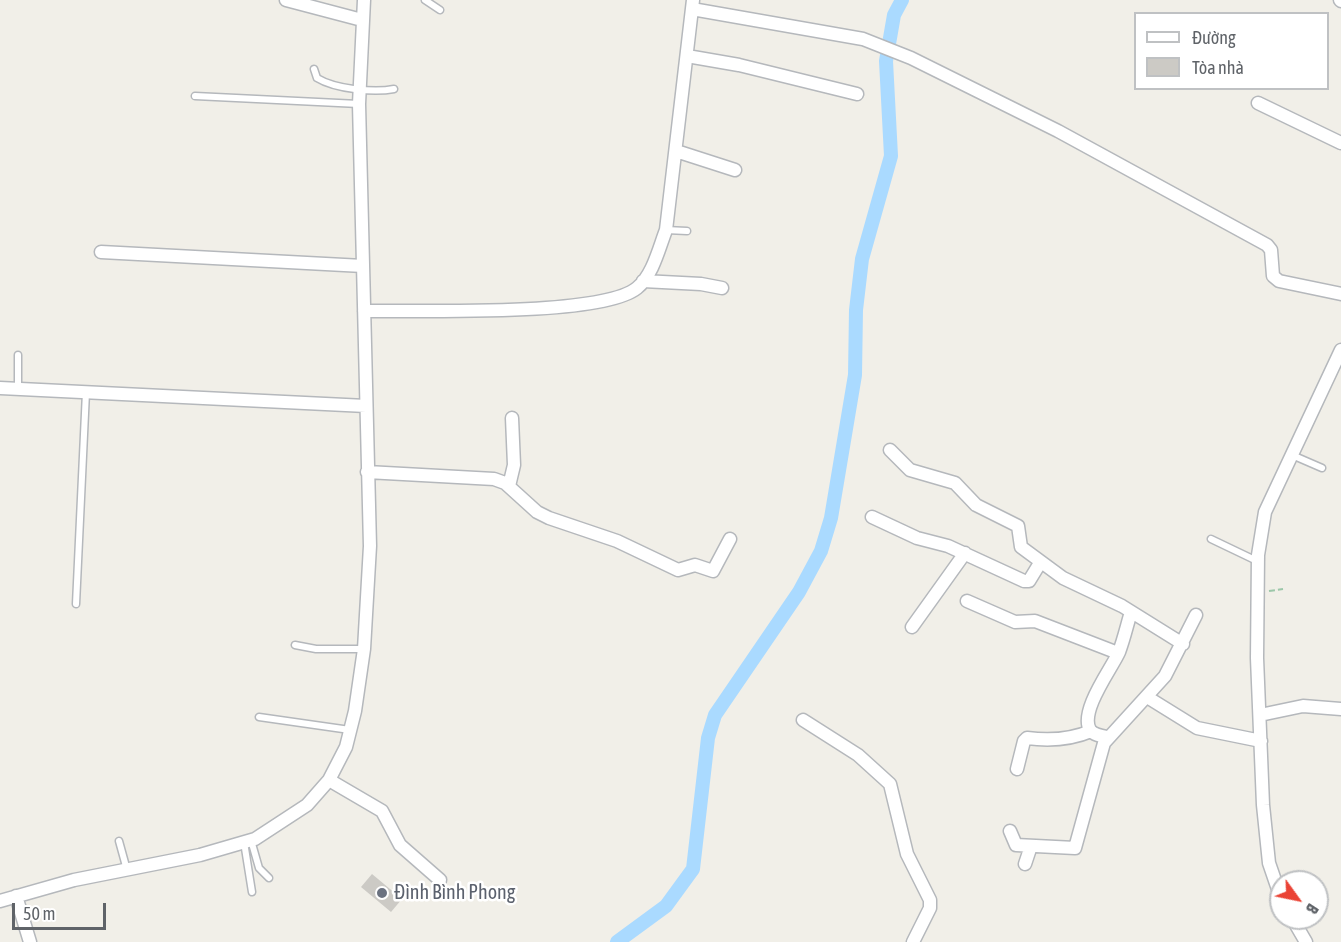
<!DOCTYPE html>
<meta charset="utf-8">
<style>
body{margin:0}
#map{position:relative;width:1341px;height:942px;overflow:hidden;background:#f1efe8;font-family:"Asap Condensed",sans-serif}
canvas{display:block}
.legend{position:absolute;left:1134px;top:12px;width:195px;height:78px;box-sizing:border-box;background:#fff;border:2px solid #bfc1c3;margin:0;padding:8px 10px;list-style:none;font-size:18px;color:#5f6368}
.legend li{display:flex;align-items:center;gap:12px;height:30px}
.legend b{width:30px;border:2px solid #bfc1c3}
.north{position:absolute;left:1269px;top:870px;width:60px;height:60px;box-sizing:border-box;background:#fff;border:2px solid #bfc1c3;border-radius:50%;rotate:123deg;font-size:16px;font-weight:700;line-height:24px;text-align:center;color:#5f6368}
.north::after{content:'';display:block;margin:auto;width:21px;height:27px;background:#ea4335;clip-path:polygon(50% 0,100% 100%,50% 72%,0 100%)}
.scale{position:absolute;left:12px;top:903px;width:94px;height:27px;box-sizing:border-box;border:3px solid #5f6368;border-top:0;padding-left:8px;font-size:18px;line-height:21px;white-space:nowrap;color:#5f6368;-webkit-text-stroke:4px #fff;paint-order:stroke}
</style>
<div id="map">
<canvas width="1341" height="942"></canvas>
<ul class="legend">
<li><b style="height:8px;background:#fff"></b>Đường</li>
<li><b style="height:16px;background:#cccac5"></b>Tòa nhà</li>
</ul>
<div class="north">B</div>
<div class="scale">50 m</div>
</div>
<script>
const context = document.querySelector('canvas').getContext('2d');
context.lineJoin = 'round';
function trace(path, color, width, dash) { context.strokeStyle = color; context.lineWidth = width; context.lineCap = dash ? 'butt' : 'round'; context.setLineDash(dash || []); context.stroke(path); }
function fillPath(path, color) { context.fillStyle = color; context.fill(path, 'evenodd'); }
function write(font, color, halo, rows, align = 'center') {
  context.font = font + ' "Asap Condensed",sans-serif'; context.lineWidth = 5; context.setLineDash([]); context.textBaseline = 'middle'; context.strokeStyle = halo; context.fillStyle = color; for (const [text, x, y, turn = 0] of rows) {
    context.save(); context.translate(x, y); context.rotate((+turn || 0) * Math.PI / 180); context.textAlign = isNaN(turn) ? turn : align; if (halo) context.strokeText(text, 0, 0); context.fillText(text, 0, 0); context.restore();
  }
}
trace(new Path2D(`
 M 617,942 L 666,906 L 693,869 L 708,738 L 715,715 L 799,592 L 821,551 L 831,518 L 855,375 L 856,310 L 862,259 L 891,156 L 886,61 L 894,15 L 902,0`), '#aadaff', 14);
fillPath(new Path2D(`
 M 372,874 L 402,899 L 391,912 L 361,887 Z`), '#cccac5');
const service = new Path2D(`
 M 425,0 L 440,10
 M 314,69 L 317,78 C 335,89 374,93 394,89
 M 195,96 L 359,104
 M 666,230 L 687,231
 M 18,388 L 18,355
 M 1292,455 L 1322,468
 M 1211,539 L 1257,561
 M 76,604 L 86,392
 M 295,645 L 316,649 L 364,649
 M 259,717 L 350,730
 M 251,840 L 259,868 L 269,878
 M 119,841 L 127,870
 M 244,842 L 252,892`);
const minor = new Path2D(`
 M 286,0 L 362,20
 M 1340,0 L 1341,1
 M 692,9 L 863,39 L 911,58 L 1058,131 L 1267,245 L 1271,250 L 1273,276 L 1279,281 L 1341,294
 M 687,56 L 739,65 L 857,94
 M 1258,103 L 1341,143
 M 676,151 L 735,170
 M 101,252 L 363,266
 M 643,281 L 701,284 L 722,288
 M 364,311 C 418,310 601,317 637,288 C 653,275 659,248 666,230 L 693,0
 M 0,388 L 366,406
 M 890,450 L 910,470 L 955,483 L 976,505 L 1018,526 L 1021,547 L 1063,578 L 1122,606 L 1183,644
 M 367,472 L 494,479 L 505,483 L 537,512 L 549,518 L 617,541 L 678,570 L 695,565 L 713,571 L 730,539
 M 509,486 L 514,465 L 512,418
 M 872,517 L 917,538 L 948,546 L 1024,581 L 1029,581 L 1040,563
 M 967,601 L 1015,622 L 1035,621 L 1118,653
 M 912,627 L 965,553
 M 1147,697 L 1197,728 L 1261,741
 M 1260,715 L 1303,706 L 1341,709
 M 803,720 L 858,755 L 890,784 L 907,854 L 930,900 L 930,908 L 913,942
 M 1107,737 C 1101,736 1094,735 1090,730 C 1079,711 1112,668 1119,652 C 1124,639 1127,625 1131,612
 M 1017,769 L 1024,741 L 1027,738 C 1050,741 1070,740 1091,731
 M 329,780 L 382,811 L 400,845 L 440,880
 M 1010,831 L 1016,845 L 1075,848 L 1104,743 L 1165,676 L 1196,615
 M 1025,864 L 1031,846
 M 16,896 L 30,942
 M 1281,898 L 1269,863 L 1263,805 L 1257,658 L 1258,555 L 1265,512 L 1341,350
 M 0,901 L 74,880 L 200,855 L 255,839 L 307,805 L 329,780 L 346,747 L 355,711 L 364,649 L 370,546 L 359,104 L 364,0
 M 1292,918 L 1306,942`);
trace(service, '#b5b8bc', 9);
trace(minor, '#b5b8bc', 15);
trace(new Path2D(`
 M 1269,591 L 1283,589`), '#9cc7a9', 2, [6, 3]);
trace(service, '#fff', 6);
trace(minor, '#fff', 12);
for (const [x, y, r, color] of [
 [382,893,6,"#6b7280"]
]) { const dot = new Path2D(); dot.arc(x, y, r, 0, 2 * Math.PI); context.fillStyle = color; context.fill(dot); trace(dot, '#fff', 2); }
write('20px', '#5b616d', '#fff', [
 ["Đình Bình Phong",394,893]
], 'left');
</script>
